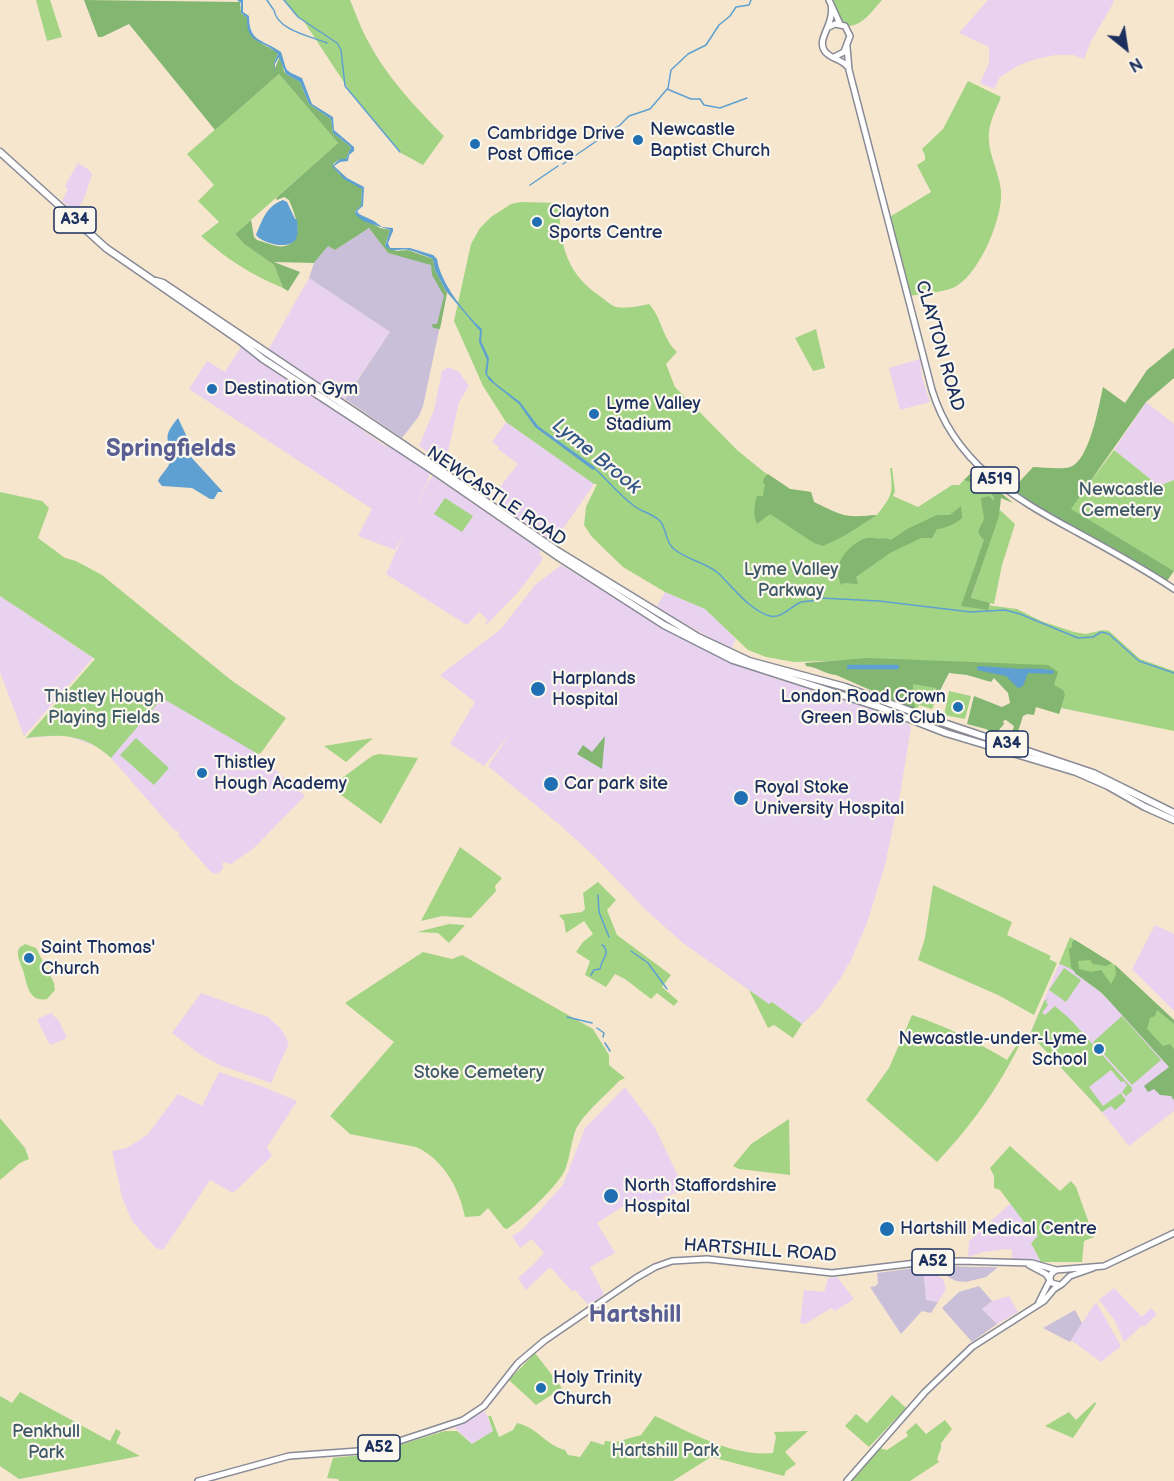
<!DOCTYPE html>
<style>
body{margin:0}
#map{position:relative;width:1174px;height:1481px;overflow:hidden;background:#f6e6ce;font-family:"Balsamiq Sans",sans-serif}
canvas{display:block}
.north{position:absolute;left:1096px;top:18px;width:60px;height:60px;-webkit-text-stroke:4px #fbf7ec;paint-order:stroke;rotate:150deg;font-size:16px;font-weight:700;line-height:24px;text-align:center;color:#1b2f5e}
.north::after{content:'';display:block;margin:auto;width:21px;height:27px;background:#1b2f5e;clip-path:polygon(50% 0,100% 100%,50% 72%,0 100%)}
</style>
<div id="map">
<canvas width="1174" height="1481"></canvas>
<div class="north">N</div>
</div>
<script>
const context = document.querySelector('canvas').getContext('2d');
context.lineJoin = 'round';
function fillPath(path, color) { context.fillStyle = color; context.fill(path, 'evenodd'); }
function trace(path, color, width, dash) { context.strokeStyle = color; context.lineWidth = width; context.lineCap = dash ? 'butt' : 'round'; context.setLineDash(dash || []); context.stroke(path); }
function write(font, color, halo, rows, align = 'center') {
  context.font = font + ' "Balsamiq Sans",sans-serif'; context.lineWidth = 4.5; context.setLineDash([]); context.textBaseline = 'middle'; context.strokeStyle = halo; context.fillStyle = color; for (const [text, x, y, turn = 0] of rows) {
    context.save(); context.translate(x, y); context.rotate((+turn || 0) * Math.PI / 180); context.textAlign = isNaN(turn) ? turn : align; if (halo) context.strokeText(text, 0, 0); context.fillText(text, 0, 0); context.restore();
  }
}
fillPath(new Path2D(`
 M 988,0 L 1113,0 L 1114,2 L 1091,41 L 1084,59 L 1073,55 L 1056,55 L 1036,59 L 1019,65 L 1000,77 L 994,89 L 980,83 L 989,63 L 989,47 L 959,33 Z
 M 78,163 L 88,169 L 92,174 L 85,196 L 76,213 L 62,201 L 68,189 L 65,187 L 66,184 Z
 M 309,278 L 390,332 L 336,411 L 382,444 L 403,453 L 432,470 L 415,510 L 428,482 L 433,476 L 538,548 L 541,552 L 539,553 L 540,556 L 543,555 L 541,562 L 519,591 L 485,626 L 487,619 L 479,612 L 467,625 L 386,574 L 404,534 L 395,550 L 358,536 L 372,509 L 189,389 L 207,361 L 225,372 L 243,344 L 263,359 Z
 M 920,359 L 922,377 L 930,402 L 900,410 L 889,368 Z
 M 448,367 L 459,372 L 469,386 L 459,402 L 447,456 L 443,463 L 419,446 L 434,410 L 442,371 Z
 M 1146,402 L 1174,424 L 1174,480 L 1159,486 L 1114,450 Z
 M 506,422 L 594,484 L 553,543 L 500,506 L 504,499 L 496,492 L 518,464 L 498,449 L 499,447 L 492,442 Z
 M 561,565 L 679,637 L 764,675 L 847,700 L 902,720 L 911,727 L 900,794 L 885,865 L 867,923 L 851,960 L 840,979 L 819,1008 L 802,1024 L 772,1002 L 770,1005 L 683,943 L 647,911 L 595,857 L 560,825 L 488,766 L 511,733 L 484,766 L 450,744 L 475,702 L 440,675 L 501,629 L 535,585 Z
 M 665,592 L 705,609 L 736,639 L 731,649 L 656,608 Z
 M 0,596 L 93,658 L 24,736 L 0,672 Z
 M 162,698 L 252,749 L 305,796 L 254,848 L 231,864 L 223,862 L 223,869 L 218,873 L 214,874 L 210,871 L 179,836 L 179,832 L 174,830 L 111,758 L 98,747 L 66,735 L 26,738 Z
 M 1155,925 L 1174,934 L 1174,1011 L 1132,969 Z
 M 1059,964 L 1071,967 L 1076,974 L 1102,993 L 1167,1064 L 1174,1077 L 1174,1111 L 1129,1146 L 1102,1112 L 1030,1034 Z
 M 201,993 L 268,1017 L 281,1029 L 289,1043 L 271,1083 L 222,1066 L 201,1055 L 172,1033 Z
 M 51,1013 L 59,1021 L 67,1038 L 50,1045 L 37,1019 Z
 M 219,1072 L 261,1086 L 297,1101 L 267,1147 L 272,1156 L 233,1193 L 210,1180 L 163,1250 L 156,1248 L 132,1221 L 122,1197 L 112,1151 L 127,1148 L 147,1135 L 178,1094 L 202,1106 Z
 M 625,1087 L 654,1126 L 685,1190 L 663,1197 L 665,1205 L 656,1207 L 627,1204 L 597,1223 L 615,1253 L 590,1267 L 604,1294 L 589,1306 L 575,1290 L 572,1291 L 550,1267 L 526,1290 L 518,1278 L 532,1266 L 544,1253 L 532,1239 L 520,1248 L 512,1236 L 522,1230 L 563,1185 L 585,1128 Z
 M 1011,1203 L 1024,1221 L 1028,1222 L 1039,1237 L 1031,1243 L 1041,1262 L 1012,1259 L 1012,1250 L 1007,1249 L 983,1252 L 968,1257 L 969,1241 Z
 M 923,1267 L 943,1279 L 946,1289 L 938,1302 L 926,1300 Z
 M 837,1277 L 854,1299 L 835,1311 L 831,1308 L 805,1324 L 800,1323 L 804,1290 L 824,1292 L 828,1278 Z
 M 1114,1288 L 1142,1317 L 1151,1308 L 1157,1314 L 1144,1327 L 1142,1325 L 1124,1342 L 1115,1321 L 1099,1300 Z
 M 1009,1296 L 1018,1312 L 997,1324 L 982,1309 L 992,1301 Z
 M 1096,1302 L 1121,1346 L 1101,1362 L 1071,1340 Z
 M 485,1411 L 493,1431 L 472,1444 L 454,1427 Z`), '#e8d2ef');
fillPath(new Path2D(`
 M 369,228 L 388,253 L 431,264 L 446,298 L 423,406 L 419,416 L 402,438 L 345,399 L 390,332 L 309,278 L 314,263 L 328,246 L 335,250 Z
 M 950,1266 L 972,1267 L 998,1267 L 986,1277 L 966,1282 L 956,1281 L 948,1277 Z
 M 923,1267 L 926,1300 L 938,1302 L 931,1313 L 922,1311 L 901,1334 L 870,1287 L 876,1286 L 878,1283 L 877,1273 Z
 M 979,1286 L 992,1301 L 982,1309 L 997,1324 L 972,1342 L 942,1308 L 959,1292 Z
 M 1075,1310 L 1082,1323 L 1070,1342 L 1043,1328 Z`), '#c9bfd8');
fillPath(new Path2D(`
 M 36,0 L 50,0 L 62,37 L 47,41 Z
 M 284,0 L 350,0 C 356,14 361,29 369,43 C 387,77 417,109 444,136 L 423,165 L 401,153 L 351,93 L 303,20 L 298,17 Z
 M 829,0 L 882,0 C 871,12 859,32 840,24 Z
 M 279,74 L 338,143 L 235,234 L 244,244 L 274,265 L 283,288 C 252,275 226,259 201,236 L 219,222 L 198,201 L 214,185 L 187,154 Z
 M 968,81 L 1001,97 C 997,108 990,120 989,132 C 987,153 999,170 1001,191 C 1003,217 981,270 958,285 C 949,292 921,294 909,296 L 888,218 L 931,192 L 917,165 L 925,160 L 925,155 L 922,149 L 943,129 Z
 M 521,202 L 559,203 C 560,241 564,270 597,294 C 603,298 610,305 616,307 C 627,309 639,306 649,304 C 662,318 662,338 677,352 L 666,364 L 675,387 L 737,450 L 764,472 L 790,489 L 811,492 L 814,502 L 837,514 L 850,517 L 877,515 C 893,494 893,494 890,468 L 892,468 L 895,491 L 893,496 L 918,507 L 952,485 L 959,485 L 972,472 L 1000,494 L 964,602 L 1017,609 L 1041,621 L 1074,632 L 1086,634 L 1103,630 L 1109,631 L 1140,659 L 1174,671 L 1174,731 L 1061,708 L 1059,714 L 1025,680 L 952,666 L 889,659 L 794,662 L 766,657 L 748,650 L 705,609 L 665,592 L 623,567 L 592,537 L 584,525 L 586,507 L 597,484 L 594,484 L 506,422 L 483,386 L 454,321 L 471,244 L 480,228 L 491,217 L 511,204 Z
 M 816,329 L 825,368 L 813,371 L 795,338 Z
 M 1114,450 L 1159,486 L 1174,480 L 1174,571 L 1070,509 Z
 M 0,492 L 42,501 L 49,508 L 38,538 L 65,558 L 76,561 L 102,575 L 231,680 L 286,718 L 261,753 L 258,754 L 162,698 L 111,758 C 84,733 60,734 26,738 L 95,659 L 0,596 Z
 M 445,498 L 473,516 L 462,532 L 434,514 Z
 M 1000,510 L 1015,524 L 1002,565 L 994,604 L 971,599 Z
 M 910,679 L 943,684 L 932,709 L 919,705 L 917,710 L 912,708 Z
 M 949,691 L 971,696 L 965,719 L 944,715 Z
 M 136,738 L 169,768 L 154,785 L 120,755 Z
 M 373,738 L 346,762 L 324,746 Z
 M 379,754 L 418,758 L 381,824 L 330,787 L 372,756 Z
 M 460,847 L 502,878 L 495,886 L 496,891 L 471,918 L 442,916 L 421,921 Z
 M 598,882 L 616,900 L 607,910 L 617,935 L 671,975 L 662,987 L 678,1001 L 674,1006 L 657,993 L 651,999 L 625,979 L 615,974 L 606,987 L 585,975 L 590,961 L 576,952 L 583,942 L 593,934 L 584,921 L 566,933 L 564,921 L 559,915 L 582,912 L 585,909 L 583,893 Z
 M 933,885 L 1012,922 L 1007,935 L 1051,956 L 1049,959 L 1057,963 L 1034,1015 L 998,995 L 918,960 L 925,938 Z
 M 449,924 L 465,925 L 449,943 L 438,933 L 417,932 Z
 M 1070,937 L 1115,965 L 1174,1020 L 1174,1075 L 1167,1064 C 1142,1037 1092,973 1059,964 Z
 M 25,944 L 36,948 L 54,983 L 55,990 L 47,999 C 28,1003 27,983 23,970 C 21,965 17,956 18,951 C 19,947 22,946 25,944 Z
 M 423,952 L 452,959 L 462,955 L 593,1029 L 609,1055 L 609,1065 L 625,1078 L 619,1081 C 607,1094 584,1113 576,1129 C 571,1142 570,1157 565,1170 C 557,1187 523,1218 507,1229 L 504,1228 L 488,1208 L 480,1216 L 465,1217 C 459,1188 444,1160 416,1147 L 350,1134 L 330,1116 L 394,1042 L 345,1003 Z
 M 1064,968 L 1081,980 L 1066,1002 L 1049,990 Z
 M 749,990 L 769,1004 L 772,1002 L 802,1024 L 793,1038 L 774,1025 L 768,1028 Z
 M 1048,999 L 1046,1002 L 1048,1005 L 1042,1013 L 1045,1015 L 1055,1006 L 1070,1019 L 1132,1088 L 1132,1091 L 1126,1096 L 1122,1092 L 1127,1085 L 1124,1081 L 1121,1082 L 1111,1070 L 1089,1087 L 1103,1106 L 1121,1093 L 1126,1101 L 1115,1110 L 1111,1106 L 1102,1112 L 1030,1034 L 1044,1001 Z
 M 912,1015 C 946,1026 977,1042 1007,1060 L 1020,1040 L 1022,1040 C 999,1087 972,1125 937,1162 L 866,1100 L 889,1068 Z
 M 1122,1016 L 1161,1060 L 1132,1085 L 1093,1042 Z
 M 0,1118 L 25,1148 L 29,1159 L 20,1163 L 0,1180 Z
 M 789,1119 L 790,1175 L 739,1169 L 733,1166 L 751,1144 Z
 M 1010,1146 L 1060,1191 L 1071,1181 L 1076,1187 L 1094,1237 L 1084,1241 L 1082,1262 L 1041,1262 L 1031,1243 L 1038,1236 L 1028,1222 L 1024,1222 L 1000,1190 L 994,1188 L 994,1176 L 990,1168 Z
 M 535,1353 L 562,1388 L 536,1405 L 509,1380 Z
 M 20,1392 L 110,1441 L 116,1429 L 121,1432 L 116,1443 L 140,1456 L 19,1479 L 0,1466 L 0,1396 L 12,1403 Z
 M 892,1395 L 906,1408 L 869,1447 L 845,1426 L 856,1414 L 867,1423 Z
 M 1095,1402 L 1096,1404 L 1073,1438 L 1045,1426 L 1069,1412 L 1076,1420 Z
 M 488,1416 L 491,1416 L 499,1437 L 513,1430 L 517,1423 C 537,1427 547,1446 565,1450 L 568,1455 L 580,1457 L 591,1441 L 604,1445 L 605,1441 L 616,1442 L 641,1435 L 655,1416 C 692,1433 732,1457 773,1453 L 776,1437 L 774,1432 L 808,1431 L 785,1452 L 796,1464 L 786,1471 L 784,1476 L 711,1457 L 673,1481 L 339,1481 L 338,1479 L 327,1478 L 333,1458 L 370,1454 L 445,1431 L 457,1431 L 472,1444 L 493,1431 Z
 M 945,1420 L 952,1429 L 941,1443 L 941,1448 L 937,1459 L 939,1462 L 910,1481 L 851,1481 L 879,1448 L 887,1450 L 908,1436 L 906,1432 L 916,1423 L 926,1434 Z`), '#a3d483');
fillPath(new Path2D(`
 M 84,0 L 240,2 L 241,13 L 247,18 C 247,38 261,43 277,52 L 278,54 L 274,63 L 275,68 L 280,56 L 284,71 L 286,74 L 300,82 L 309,104 L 331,119 L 333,133 L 351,147 L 346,159 L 340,159 L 333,164 C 337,178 353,180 362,189 L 361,206 L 356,210 L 355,213 L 380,228 L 390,230 L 385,245 L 396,251 L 408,250 L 433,259 L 435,270 L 447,293 L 440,329 L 433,328 L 432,324 L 437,324 L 444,296 L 432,275 L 431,265 L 388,253 L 369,228 L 335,250 L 328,246 L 314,263 L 274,262 L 300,272 L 288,291 L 283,288 L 274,265 L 244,244 L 235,234 L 251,220 L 254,237 L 257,240 C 265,242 277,248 285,246 C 307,241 294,212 289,200 L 284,197 L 277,200 L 276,198 L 338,143 L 279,74 L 215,130 L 129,24 L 102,37 L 98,37 Z
 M 1174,348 L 1174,378 L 1146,402 L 1071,509 L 1174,571 L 1167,581 L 1023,498 L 1012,490 L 1033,467 C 1044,467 1060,470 1070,467 C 1089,462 1099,405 1103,387 L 1125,403 L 1147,370 Z
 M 975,471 L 1013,503 L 1001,498 L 999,516 L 971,598 L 990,603 L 988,610 L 961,606 L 984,540 C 973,530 982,528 984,518 C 984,514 981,504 981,498 L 989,496 L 994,501 L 994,498 C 989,486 975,483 964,480 L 972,472 Z
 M 768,474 L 790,489 L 811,492 L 814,502 C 843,516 844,518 877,515 L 844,536 L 823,546 L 814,543 L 770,514 L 757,524 C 753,515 754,505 757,496 L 763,496 L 765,484 L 763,483 L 764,478 Z
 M 961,506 L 962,518 C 957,523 944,529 937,529 L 932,538 L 921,538 L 890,553 L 856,577 L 858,584 L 844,583 L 841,585 C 839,579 837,572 839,565 C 841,555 856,540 867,538 C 874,537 879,540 886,538 L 891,540 L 907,529 L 937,515 L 950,515 Z
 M 868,658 L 1048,665 L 1058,672 L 1054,685 L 1063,690 L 1065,695 L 1059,714 L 1036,707 L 1034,715 L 1027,714 L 1023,716 L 1015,741 L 1011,736 L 1014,726 L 1006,720 L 1003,721 L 1004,724 L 999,730 L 992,733 L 986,729 L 967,724 L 974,696 L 1002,707 L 1010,703 L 1008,693 L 994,678 L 991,682 L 967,675 L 949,673 L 935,700 L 936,688 L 913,684 L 913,698 L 916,710 L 836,675 C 824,674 818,667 806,666 L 805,663 Z
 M 605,736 L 602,769 L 577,754 L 583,745 L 592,752 Z
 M 1075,940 L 1112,963 L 1106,966 L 1093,964 L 1090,960 L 1078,961 L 1079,969 L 1091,972 L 1101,970 L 1111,984 L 1116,975 L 1115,965 L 1174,1020 L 1174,1024 L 1157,1010 L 1155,1016 L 1150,1018 L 1147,1029 L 1163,1046 L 1170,1044 L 1174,1049 L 1174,1100 L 1171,1096 L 1160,1095 L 1154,1089 L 1148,1092 L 1144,1086 L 1169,1067 L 1102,993 L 1076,974 L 1071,967 L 1069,949 L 1072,947 L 1072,942 Z`), '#82b671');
fillPath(new Path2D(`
 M 237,0 L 243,0 L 243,12 L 249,16 C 249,42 262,39 281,52 C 288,72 282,69 302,78 L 312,104 L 333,117 L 334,130 L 354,147 L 354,151 L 349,155 L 348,161 L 340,162 L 334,166 L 347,178 L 364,187 L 363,206 L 357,211 L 359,214 L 374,221 L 382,227 L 393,228 L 393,231 L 388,243 L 390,248 L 410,248 L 433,255 L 437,259 C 440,282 465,314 482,329 L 481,341 L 489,358 L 487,374 L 495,383 L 520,402 L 538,426 L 592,465 L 595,467 L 593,470 L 535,427 L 519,404 L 489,380 L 485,373 L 487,360 L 479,342 L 480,331 L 446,291 L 435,270 L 433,259 C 426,256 417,252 409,250 C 400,248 394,254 385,246 L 390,230 L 363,221 L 355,214 L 356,210 L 361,206 L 362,189 L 344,179 L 332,166 L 340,159 L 346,159 L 351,147 L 333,133 L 331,119 L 309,104 L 300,82 L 286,74 L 279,57 L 275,64 L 275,74 L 274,63 L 278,54 C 263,39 246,45 247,18 L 241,13 L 241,3 Z
 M 283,200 L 287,202 L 295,219 L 297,219 C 297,225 299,233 296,239 C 289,251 262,243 256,235 C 262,221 266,206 283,200 Z
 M 178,418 L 187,437 L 187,446 L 191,457 L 223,492 L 218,492 L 214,499 L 210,499 L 192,488 L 162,486 L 158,481 C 161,473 170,468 170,460 C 172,437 159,441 178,418 Z
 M 980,666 L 1022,669 C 1028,668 1050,669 1054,671 L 1053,674 L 1028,673 L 1023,686 L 1018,688 L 1006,676 L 977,670 L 977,667 Z`), '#5ea0d1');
trace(new Path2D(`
 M 267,0 L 273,9
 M 284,0 L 298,17 L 337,43 L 341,50 L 345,86 L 400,152
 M 274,10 C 277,30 310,36 327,43
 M 667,89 L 691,99 L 700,99 L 704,105 L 720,108 L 747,98
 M 563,164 L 620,125 L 629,116 L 650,109 L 668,88 L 671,70 L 688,54 L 706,45 L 719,25 L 730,16 L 736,7 L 749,5 L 751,0
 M 530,185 L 558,166
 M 593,467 C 607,479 618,494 633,505 C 641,512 652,513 660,521 C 667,529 665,542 674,549 C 687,560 705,562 718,573 C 733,587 749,610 770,616 C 780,619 791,607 799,603 C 806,600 812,603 820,598 L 879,601 L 971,612 L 1005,610 L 1020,614 L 1078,638 L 1093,637 L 1101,632 L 1109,634 L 1139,661 L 1174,673
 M 598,895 L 599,912 L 609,937
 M 631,951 L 648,963 L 667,989
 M 591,975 L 594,970 L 600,969 C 601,959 610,956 604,946 L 602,945
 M 567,1017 L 592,1023
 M 597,1028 L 604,1033 L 603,1037
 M 605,1043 L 610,1051`), '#5ea0d1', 1.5);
trace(new Path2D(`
 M 849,667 L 897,667`), '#5ea0d1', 4.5);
const major = new Path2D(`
 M 829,0 L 840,24
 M 831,4 C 835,24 817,38 824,50 C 829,59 840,58 847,66
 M 829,27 L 835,24 L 845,26 L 850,36 L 844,52 L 834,57
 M 847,47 L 849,70 L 932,390 C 954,462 1012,497 1075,531 C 1108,549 1143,568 1174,589
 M 1029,1265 L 1046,1274 L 1052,1283 L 1059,1285
 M 1050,1278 L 1051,1274 L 1056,1270 L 1104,1266 L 1174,1233
 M 1039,1302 L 1050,1280
 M 198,1481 L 289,1456 L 372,1450 L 463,1420 L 484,1406 L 518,1363 L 544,1341 L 636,1278 L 655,1267 L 672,1261 L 707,1259 L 832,1273 L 925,1262 L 960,1261 L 1032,1263 L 1056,1270
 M 847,1481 L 925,1392 L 972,1347 L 1044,1301 L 1054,1289 L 1062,1284 L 1070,1276 L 1093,1268`);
const highway = new Path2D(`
 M 0,152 L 106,248 L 239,340 L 263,359 L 434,471 L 560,558 L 664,625 L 733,660 L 879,707 L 946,733 L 1076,772 L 1108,786 L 1145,807 L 1174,820
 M 156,281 L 163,283 L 407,447 L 556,550 L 698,637 L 749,661 L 845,687 L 935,720 L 1093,773 L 1174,813`);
trace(major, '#888a96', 8);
trace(highway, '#888a96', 9);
trace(major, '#fff', 5);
trace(highway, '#fff', 6);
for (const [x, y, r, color] of [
 [638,140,6,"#1f6fb2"],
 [475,144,6,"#1f6fb2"],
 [537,222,6,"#1f6fb2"],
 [212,389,6,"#1f6fb2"],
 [594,414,6,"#1f6fb2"],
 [538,689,8,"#1f6fb2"],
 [958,707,6,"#1f6fb2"],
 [202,773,6,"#1f6fb2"],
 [551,784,8,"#1f6fb2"],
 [741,798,8,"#1f6fb2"],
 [29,958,6,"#1f6fb2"],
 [1099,1049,6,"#1f6fb2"],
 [611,1196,8,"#1f6fb2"],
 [887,1229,8,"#1f6fb2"],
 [541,1388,6,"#1f6fb2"]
]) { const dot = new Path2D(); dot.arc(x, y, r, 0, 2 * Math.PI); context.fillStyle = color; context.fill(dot); trace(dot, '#fbf7ec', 2); }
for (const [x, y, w] of [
 [75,220,42],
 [995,480,48],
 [1007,744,42],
 [933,1262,42],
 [379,1448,42]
]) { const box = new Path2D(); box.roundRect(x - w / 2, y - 13, w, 26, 4.5); context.fillStyle = '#fbf7ec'; context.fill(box); trace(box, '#1b2f5e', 1.5); }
write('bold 16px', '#1b2f5e', null, [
 ["A34",75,220],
 ["A519",995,480],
 ["A34",1007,744],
 ["A52",933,1262],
 ["A52",379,1448]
]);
write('18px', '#1b2f5e', '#fbf7ec', [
 ["Newcastle",650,130],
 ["Baptist Church",650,151],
 ["Cambridge Drive",487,134],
 ["Post Office",487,155],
 ["Clayton",549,212],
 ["Sports Centre",549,233],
 ["Destination Gym",224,389],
 ["Lyme Valley",606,404],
 ["Stadium",606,425],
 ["Harplands",552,679],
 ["Hospital",552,700],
 ["London Road Crown",946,697,"right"],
 ["Green Bowls Club",946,718,"right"],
 ["Thistley",214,763],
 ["Hough Academy",214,784],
 ["Car park site",564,784],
 ["Royal Stoke",754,788],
 ["University Hospital",754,809],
 ["Saint Thomas'",41,948],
 ["Church",41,969],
 ["Newcastle-under-Lyme",1087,1039,"right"],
 ["School",1087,1060,"right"],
 ["North Staffordshire",624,1186],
 ["Hospital",624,1207],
 ["Hartshill Medical Centre",900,1229],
 ["Holy Trinity",553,1378],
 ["Church",553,1399]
], 'left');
write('18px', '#1b2f5e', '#fbf7ec', [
 ["CLAYTON ROAD",939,346,74],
 ["NEWCASTLE ROAD",496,497,34],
 ["HARTSHILL ROAD",760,1251,4]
]);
write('18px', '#3d5867', '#fbf7ec', [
 ["Newcastle",1121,490],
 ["Cemetery",1121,511],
 ["Lyme Valley",791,570],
 ["Parkway",791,591],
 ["Thistley Hough",104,697],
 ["Playing Fields",104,718],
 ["Stoke Cemetery",479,1073],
 ["Penkhull",46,1432],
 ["Park",46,1453],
 ["Hartshill Park",665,1451]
]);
write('italic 20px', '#325786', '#fbf7ec', [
 ["Lyme Brook",596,457,39]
]);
write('bold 24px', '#595f93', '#fbf7ec', [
 ["Springfields",171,450],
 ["Hartshill",635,1316]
]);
</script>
